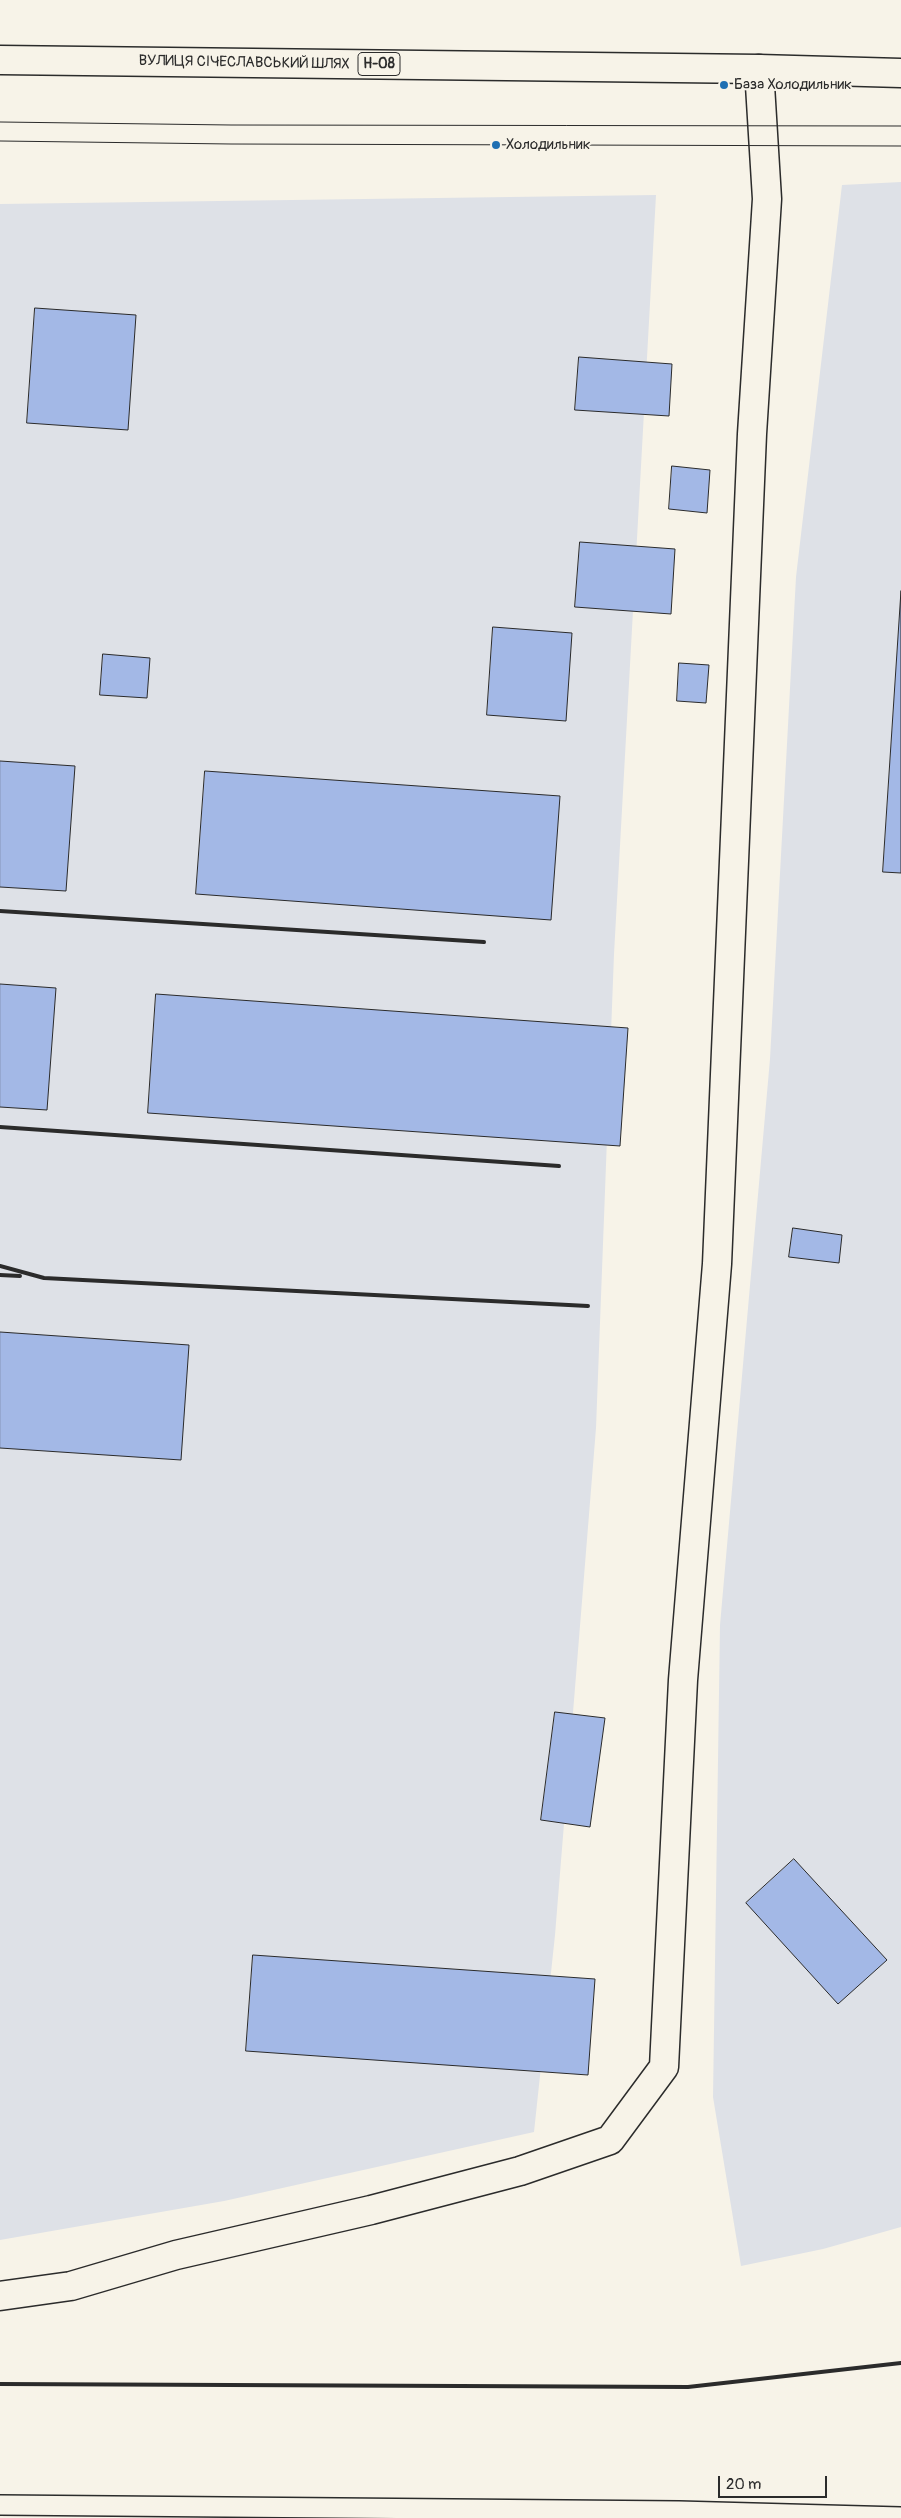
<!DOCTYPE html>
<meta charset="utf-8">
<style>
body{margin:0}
#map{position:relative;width:901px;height:2518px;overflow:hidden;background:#f7f3e8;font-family:Pangolin,sans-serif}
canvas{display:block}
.scale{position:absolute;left:718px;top:2476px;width:109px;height:22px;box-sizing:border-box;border:2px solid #2b2b2b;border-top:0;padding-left:6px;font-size:15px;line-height:18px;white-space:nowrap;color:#2b2b2b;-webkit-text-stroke:4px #f7f3e8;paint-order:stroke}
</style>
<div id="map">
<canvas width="901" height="2518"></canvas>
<div class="scale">20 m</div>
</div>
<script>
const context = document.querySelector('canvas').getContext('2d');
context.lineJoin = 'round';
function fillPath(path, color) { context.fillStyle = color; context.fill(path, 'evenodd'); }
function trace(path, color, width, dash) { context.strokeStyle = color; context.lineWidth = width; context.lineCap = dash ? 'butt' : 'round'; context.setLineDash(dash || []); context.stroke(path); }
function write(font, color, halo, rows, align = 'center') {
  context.font = font + ' Pangolin,sans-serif'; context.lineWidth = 4; context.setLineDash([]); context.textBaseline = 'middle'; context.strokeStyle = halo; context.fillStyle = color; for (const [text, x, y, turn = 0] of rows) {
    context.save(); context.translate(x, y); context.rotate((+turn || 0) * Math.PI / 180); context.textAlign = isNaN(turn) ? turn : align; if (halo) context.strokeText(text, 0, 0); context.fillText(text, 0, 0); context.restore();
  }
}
fillPath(new Path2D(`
 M 901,182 L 901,2227 L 823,2249 L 741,2266 L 713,2097 L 720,1625 L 770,1059 L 796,577 L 842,185 Z
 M 656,195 L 614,954 L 596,1428 L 555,1935 L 534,2132 L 224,2201 L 0,2240 L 0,204 Z`), '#dee1e7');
const building = new Path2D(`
 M 35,308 L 136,315 L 128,430 L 27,423 Z
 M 579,357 L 672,364 L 669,416 L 575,410 Z
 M 672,466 L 710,470 L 707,513 L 669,509 Z
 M 580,542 L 675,549 L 671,614 L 575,607 Z
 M 901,591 L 901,873 L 883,872 Z
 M 493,627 L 572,633 L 566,721 L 487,715 Z
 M 103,654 L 150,658 L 147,698 L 100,695 Z
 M 679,663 L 709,665 L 706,703 L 677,701 Z
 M 0,761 L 75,766 L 66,891 L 0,887 Z
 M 205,771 L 560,796 L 551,920 L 196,894 Z
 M 0,984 L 56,988 L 47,1110 L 0,1107 Z
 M 156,994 L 628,1028 L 620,1146 L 148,1113 Z
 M 793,1228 L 842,1235 L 839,1263 L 789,1257 Z
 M 0,1332 L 189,1345 L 181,1460 L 0,1448 Z
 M 555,1712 L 605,1718 L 590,1827 L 541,1820 Z
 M 794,1859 L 887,1960 L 838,2004 L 746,1903 Z
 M 253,1955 L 595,1979 L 588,2075 L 246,2051 Z`);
fillPath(building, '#a3b8e6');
trace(building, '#2b2b2b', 1);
const lane = new Path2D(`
 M 0,2505 L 679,2511 L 901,2517`);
const street = new Path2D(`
 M 0,2296 L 71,2286 L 176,2255 L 371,2210 L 520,2171 L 610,2140 L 664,2067 L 683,1680 L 717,1264 L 752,434 L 767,199 L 759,69`);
const primary = new Path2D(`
 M 0,60 L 759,69 L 901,73`);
trace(lane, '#2b2b2b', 22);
trace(street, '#2b2b2b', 31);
trace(primary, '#2b2b2b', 31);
trace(lane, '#f7f3e8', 19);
trace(street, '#f7f3e8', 28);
trace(primary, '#f7f3e8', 28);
trace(new Path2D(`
 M 0,122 L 231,125 L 901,126
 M 0,141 L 231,144 L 901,146`), '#2b2b2b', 1);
trace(new Path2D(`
 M 0,911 L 484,942
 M 0,1127 L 559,1166
 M 0,1266 L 44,1278 L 588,1306
 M 0,1275 L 20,1276
 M 0,2384 L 688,2387 L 901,2363`), '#2b2b2b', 4);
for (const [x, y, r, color] of [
 [724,85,5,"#1f6fb2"],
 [496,145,5,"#1f6fb2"]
]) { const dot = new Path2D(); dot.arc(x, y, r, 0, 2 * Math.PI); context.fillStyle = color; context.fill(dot); trace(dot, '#f7f3e8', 2); }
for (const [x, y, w] of [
 [379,64,42]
]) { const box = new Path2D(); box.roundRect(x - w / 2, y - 11.5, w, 23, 4); context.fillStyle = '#f7f3e8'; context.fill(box); trace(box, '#2b2b2b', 1); }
write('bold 14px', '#2b2b2b', null, [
 ["Н-08",379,64]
]);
write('15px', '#2b2b2b', '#f7f3e8', [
 ["ВУЛИЦЯ СІЧЕСЛАВСЬКИЙ ШЛЯХ",244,63,1]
]);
write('15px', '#2b2b2b', '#f7f3e8', [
 ["База Холодильник",734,85],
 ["Холодильник",506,145]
], 'left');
</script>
